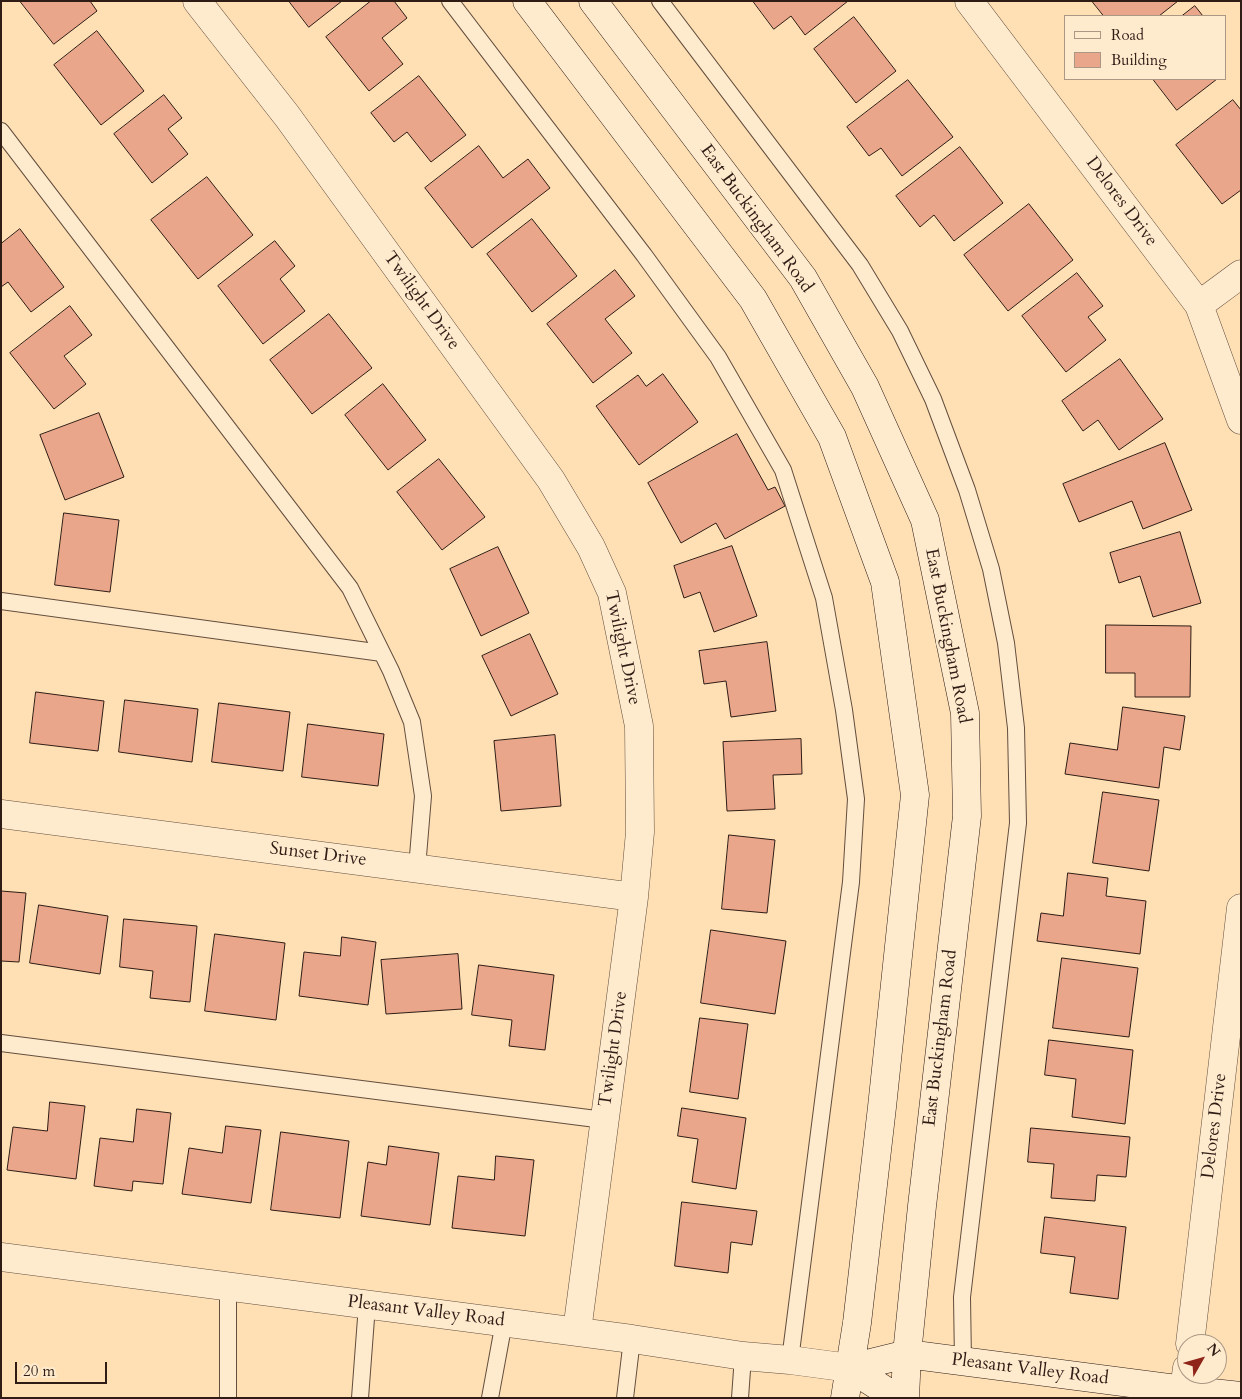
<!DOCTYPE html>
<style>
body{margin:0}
#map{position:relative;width:1242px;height:1399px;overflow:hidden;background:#fee0b4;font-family:Cardo,serif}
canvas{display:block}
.frame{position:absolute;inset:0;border:2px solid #2f1c15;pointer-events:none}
.legend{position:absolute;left:1064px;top:15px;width:162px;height:65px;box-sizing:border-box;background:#feebce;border:1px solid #ab9884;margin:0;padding:6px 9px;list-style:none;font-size:15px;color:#2f1c15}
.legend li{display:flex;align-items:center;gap:10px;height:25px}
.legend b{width:25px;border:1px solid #ab9884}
.north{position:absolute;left:1177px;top:1334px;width:50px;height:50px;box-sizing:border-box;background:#feebce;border:1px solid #ab9884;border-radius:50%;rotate:52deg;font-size:14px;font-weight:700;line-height:20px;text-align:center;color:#2f1c15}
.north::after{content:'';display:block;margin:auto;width:18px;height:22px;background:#8f2418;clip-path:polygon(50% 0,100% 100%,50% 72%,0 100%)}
.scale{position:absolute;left:15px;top:1362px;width:92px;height:22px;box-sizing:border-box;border:2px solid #2f1c15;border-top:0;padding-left:6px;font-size:15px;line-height:18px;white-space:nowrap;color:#2f1c15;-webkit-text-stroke:4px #feebce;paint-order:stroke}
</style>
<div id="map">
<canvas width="1242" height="1399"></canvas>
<div class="frame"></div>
<ul class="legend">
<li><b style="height:6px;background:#feebce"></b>Road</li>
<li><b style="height:14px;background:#eaa68a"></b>Building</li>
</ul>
<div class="north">N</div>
<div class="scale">20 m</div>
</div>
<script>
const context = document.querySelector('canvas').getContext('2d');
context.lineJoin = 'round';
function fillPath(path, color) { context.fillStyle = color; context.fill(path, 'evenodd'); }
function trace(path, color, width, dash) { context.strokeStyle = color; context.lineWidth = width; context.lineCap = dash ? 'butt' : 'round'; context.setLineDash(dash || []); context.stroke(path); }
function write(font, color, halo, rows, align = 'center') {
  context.font = font + ' Cardo,serif'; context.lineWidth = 4.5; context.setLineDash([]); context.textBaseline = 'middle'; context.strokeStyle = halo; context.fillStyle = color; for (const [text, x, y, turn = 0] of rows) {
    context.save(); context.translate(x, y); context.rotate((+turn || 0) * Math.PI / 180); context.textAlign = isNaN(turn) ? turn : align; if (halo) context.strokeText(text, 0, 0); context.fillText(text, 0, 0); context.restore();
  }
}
const building = new Path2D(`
 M 20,1 L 90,1 L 97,11 L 54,44 Z
 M 289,1 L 342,1 L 309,27 Z
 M 371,1 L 394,1 L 407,18 L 382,38 L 403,64 L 369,91 L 326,37 Z
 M 753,1 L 848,1 L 805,35 L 791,16 L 774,29 Z
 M 1092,1 L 1178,1 L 1159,16 L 1104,16 Z
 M 1195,6 L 1203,16 L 1182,16 Z
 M 854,17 L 896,71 L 856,103 L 814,49 Z
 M 97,31 L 144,91 L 101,125 L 54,65 Z
 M 419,76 L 466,135 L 431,162 L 407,132 L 394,142 L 371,113 Z
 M 1153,79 L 1217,79 L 1177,110 Z
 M 908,80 L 953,137 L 902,176 L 881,148 L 869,156 L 847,127 Z
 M 164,95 L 182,118 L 168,129 L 188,154 L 152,183 L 114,134 Z
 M 1233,100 L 1241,110 L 1241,190 L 1222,204 L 1176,145 Z
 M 479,146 L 503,178 L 528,159 L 550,188 L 472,248 L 425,188 Z
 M 960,147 L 1003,203 L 954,241 L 934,215 L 920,227 L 896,196 Z
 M 207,177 L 253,235 L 198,279 L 151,220 Z
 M 1029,204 L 1073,260 L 1008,311 L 964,255 Z
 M 532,219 L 577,276 L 532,312 L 487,254 Z
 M 20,229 L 64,287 L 31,312 L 8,282 L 1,287 L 1,244 Z
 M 275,241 L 295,266 L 280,279 L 305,311 L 263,344 L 218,286 Z
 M 615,270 L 635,296 L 605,319 L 632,353 L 593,383 L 547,324 Z
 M 1077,273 L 1103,306 L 1088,317 L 1106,340 L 1066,372 L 1022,316 Z
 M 70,306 L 92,335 L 64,356 L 86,384 L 54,409 L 10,353 Z
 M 329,314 L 372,368 L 312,414 L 270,360 Z
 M 1120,359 L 1163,419 L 1119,450 L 1098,420 L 1083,431 L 1062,401 Z
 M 663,374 L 698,422 L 639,465 L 596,406 L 638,375 L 646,386 Z
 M 383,384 L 426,440 L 388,470 L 345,415 Z
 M 99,413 L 124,477 L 65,500 L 40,435 Z
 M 737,434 L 768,490 L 775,487 L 785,506 L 725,539 L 716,523 L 681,543 L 648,483 Z
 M 1165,443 L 1192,510 L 1143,529 L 1132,501 L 1079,522 L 1063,484 Z
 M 439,459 L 485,517 L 442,550 L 397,492 Z
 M 64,513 L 119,520 L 110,592 L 55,585 Z
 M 1180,532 L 1201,603 L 1153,617 L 1140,576 L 1119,583 L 1110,553 Z
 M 732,546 L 757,616 L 714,632 L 700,592 L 684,598 L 674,566 Z
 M 498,547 L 529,613 L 481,636 L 450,569 Z
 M 1106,625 L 1191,626 L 1190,697 L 1135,697 L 1135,673 L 1106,673 Z
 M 530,634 L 558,694 L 511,716 L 482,656 Z
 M 767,642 L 776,711 L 731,717 L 726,681 L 704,684 L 699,651 Z
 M 36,692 L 104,701 L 98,751 L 30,743 Z
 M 125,700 L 198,709 L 192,762 L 119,752 Z
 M 219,703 L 290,712 L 283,771 L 212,762 Z
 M 1123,707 L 1185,716 L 1180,750 L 1164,747 L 1159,788 L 1065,774 L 1070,743 L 1117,750 Z
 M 308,724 L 384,734 L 378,786 L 302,777 Z
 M 555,735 L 561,806 L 501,811 L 494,741 Z
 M 801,739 L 802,774 L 773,775 L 775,809 L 727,811 L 723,742 Z
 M 1103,792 L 1159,800 L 1149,871 L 1093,863 Z
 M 729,835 L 775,840 L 767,913 L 722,909 Z
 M 1068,873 L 1108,878 L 1106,896 L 1146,901 L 1140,954 L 1037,941 L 1041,913 L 1063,916 Z
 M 1,891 L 26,893 L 19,962 L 1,961 Z
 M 39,905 L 108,916 L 100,974 L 30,963 Z
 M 124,919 L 197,926 L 190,1002 L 150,998 L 153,971 L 120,967 Z
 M 711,930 L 786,941 L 775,1014 L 701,1003 Z
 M 215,934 L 285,943 L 276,1020 L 205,1011 Z
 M 342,937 L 376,942 L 368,1005 L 299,996 L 304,952 L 340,956 Z
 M 458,954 L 462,1009 L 386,1014 L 381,960 Z
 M 1062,958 L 1138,968 L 1129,1037 L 1053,1028 Z
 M 479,965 L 554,975 L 545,1050 L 509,1046 L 512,1020 L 472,1015 Z
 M 700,1018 L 748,1024 L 738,1099 L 690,1092 Z
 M 1049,1040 L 1133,1050 L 1125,1124 L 1072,1117 L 1076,1079 L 1045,1075 Z
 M 50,1102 L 85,1106 L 76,1179 L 7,1170 L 13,1127 L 47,1131 Z
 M 682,1108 L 746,1118 L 736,1189 L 692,1182 L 698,1139 L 678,1136 Z
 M 137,1109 L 171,1113 L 163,1184 L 133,1181 L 132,1191 L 94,1186 L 100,1138 L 133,1142 Z
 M 226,1126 L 261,1130 L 251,1203 L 182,1194 L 189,1148 L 222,1153 Z
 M 1031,1128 L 1130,1137 L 1126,1177 L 1097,1175 L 1095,1201 L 1051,1198 L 1054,1164 L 1028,1162 Z
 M 281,1132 L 349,1141 L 340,1218 L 271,1210 Z
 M 389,1146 L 439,1153 L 430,1225 L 361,1216 L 368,1162 L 386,1165 Z
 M 496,1156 L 534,1160 L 525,1236 L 452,1228 L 458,1176 L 494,1180 Z
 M 682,1202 L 757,1211 L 752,1245 L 731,1242 L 728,1273 L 675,1266 Z
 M 1045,1217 L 1126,1227 L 1118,1299 L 1070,1293 L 1075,1257 L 1041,1253 Z`);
fillPath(building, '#eaa68a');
trace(building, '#2f1c15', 1);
const service = new Path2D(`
 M 450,1 L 644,255 L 718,357 L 783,470 L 824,598 L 844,710 L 856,799 L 851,882 L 790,1360
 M 660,1 L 860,265 L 900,331 L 933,399 L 967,490 L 991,569 L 1006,643 L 1016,728 L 1018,823 L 962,1297 L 963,1362
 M 1,131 L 350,588 L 391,671 L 412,722 L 423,796 L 417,868
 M 1,601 L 382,653
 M 1,1043 L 604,1120
 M 228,1398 L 228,1287
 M 360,1398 L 367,1305
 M 490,1398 L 504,1322
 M 625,1398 L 632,1339
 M 740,1398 L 743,1356`);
const minor = new Path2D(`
 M 197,1 L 287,116 L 551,480 L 591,547 L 612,593 L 639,726 L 640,832 L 634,897 L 577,1331
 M 969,1 L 1199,305 L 1241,420
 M 1199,305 L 1241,274
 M 1,814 L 634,897
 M 1190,1344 L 1241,908
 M 1184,1390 L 1187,1368`);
const tertiary = new Path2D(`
 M 1,1257 L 632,1339 L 743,1356 L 790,1360 L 850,1368`);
const secondary = new Path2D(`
 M 527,1 L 753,299 L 832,437 L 885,582 L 915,795 L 882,1107 L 857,1323 L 845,1398
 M 593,1 L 803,278 L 865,387 L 925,520 L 965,713 L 967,816 L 922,1206 L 907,1354 L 905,1398
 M 850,1368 L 907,1354 L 1184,1390 L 1241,1396
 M 850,1368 L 897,1398`);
trace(service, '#634d3d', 18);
trace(minor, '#634d3d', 29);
trace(tertiary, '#634d3d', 29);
trace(secondary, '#2f1c15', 29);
trace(service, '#feebce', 16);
trace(minor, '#feebce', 28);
trace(tertiary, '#feebce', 28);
trace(secondary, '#feebce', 28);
write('18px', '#2f1c15', '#feebce', [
 ["Delores Drive",1121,202,53],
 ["East Buckingham Road",756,219,54],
 ["Twilight Drive",421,301,54],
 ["East Buckingham Road",947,636,79],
 ["Twilight Drive",622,648,78],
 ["Sunset Drive",318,855,7],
 ["East Buckingham Road",941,1038,-83],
 ["Twilight Drive",614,1049,-82],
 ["Delores Drive",1215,1126,-83],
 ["Pleasant Valley Road",426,1312,7],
 ["Pleasant Valley Road",1030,1370,7]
]);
</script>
